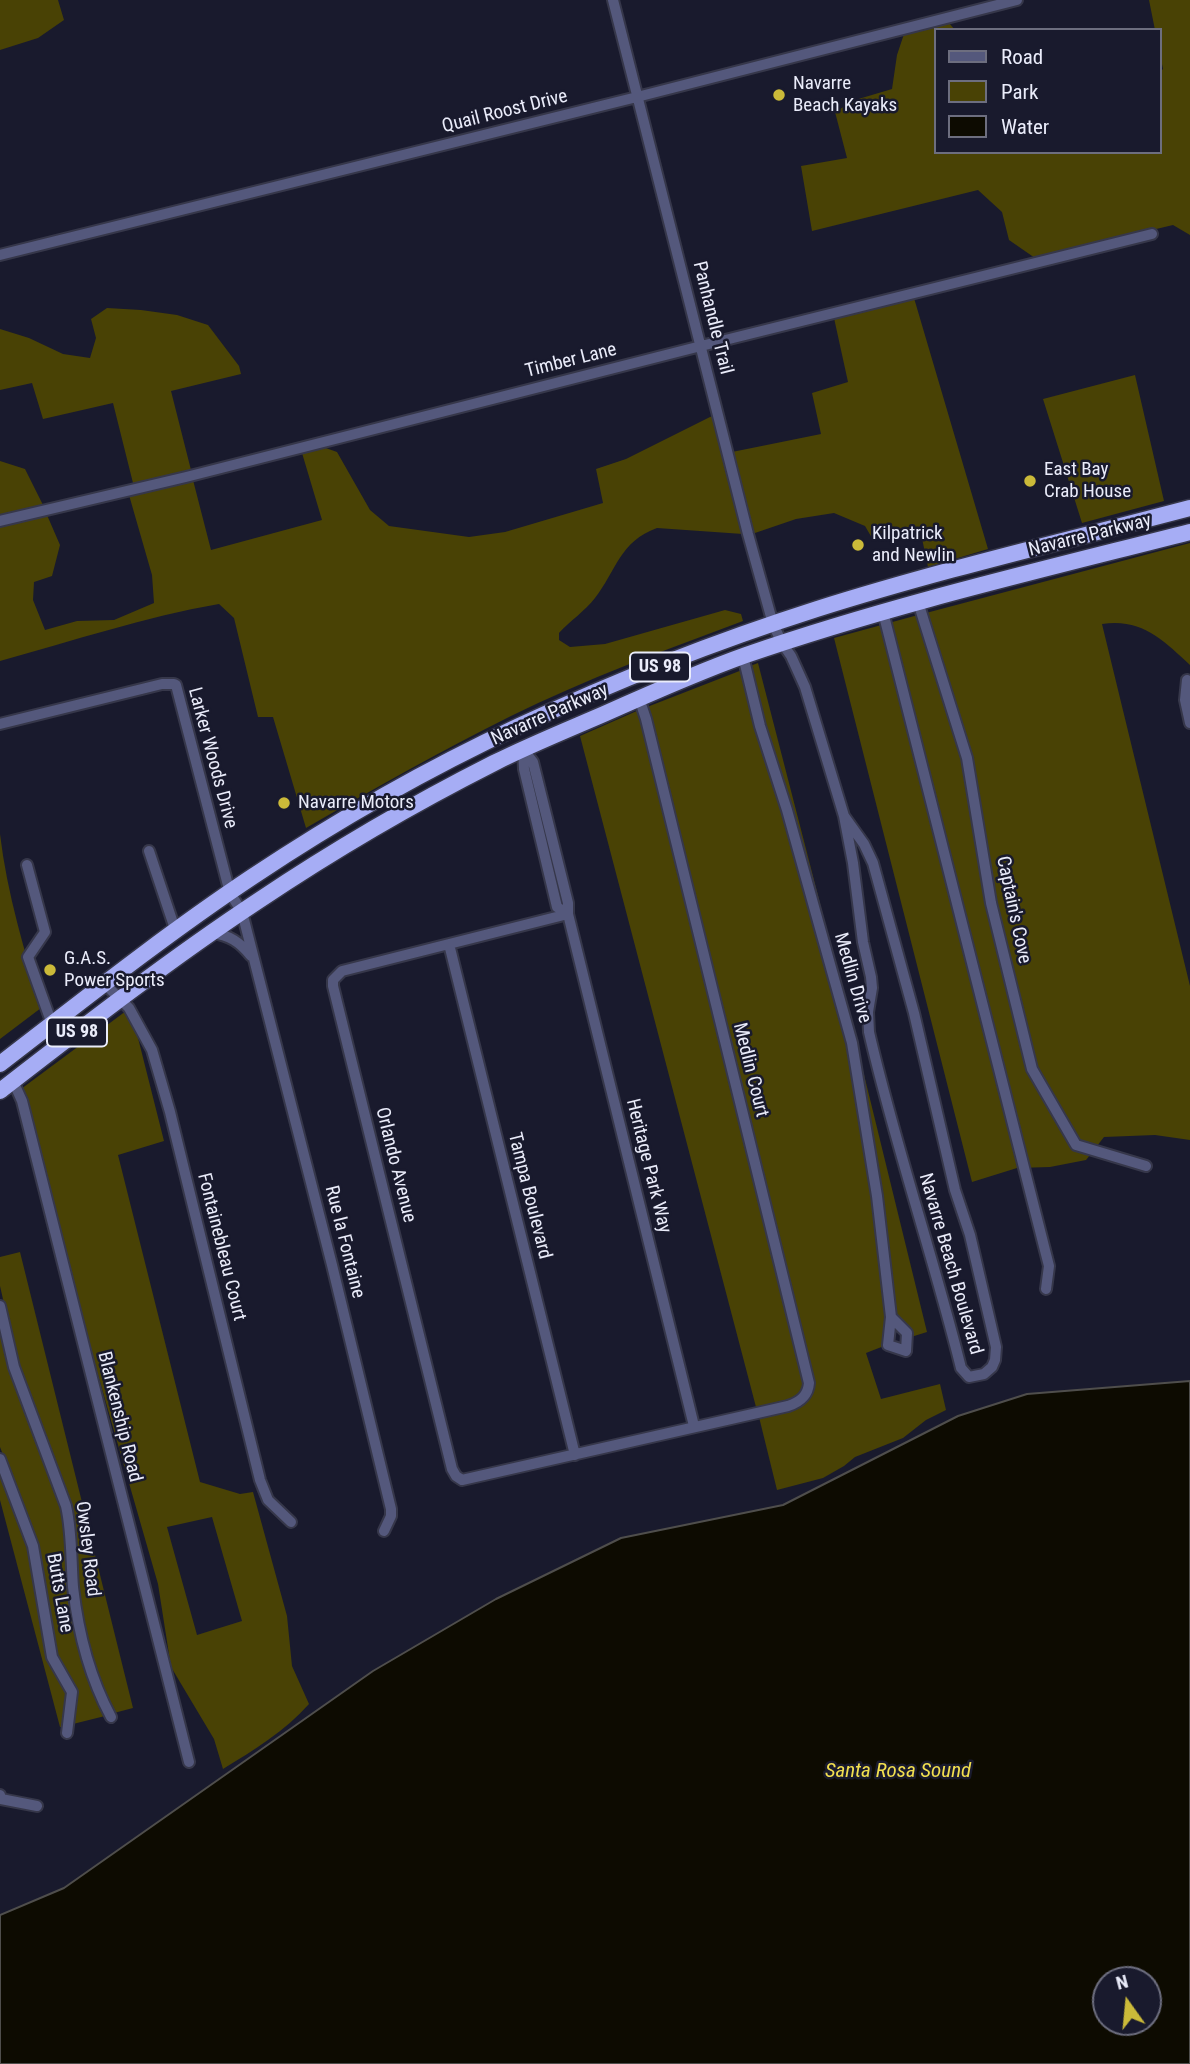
<!DOCTYPE html>
<style>
body{margin:0}
#map{position:relative;width:1190px;height:2064px;overflow:hidden;background:#191a2d;font-family:"Roboto Condensed",sans-serif}
canvas{display:block}
.legend{position:absolute;left:934px;top:28px;width:228px;height:126px;box-sizing:border-box;background:#191a2d;border:2px solid #6d6e7f;margin:0;padding:9px 12px;list-style:none;font-size:21px;color:#eaecfa}
.legend li{display:flex;align-items:center;gap:14px;height:35px}
.legend b{width:35px;border:2px solid #6d6e7f}
.north{position:absolute;left:1092px;top:1966px;width:70px;height:70px;box-sizing:border-box;background:#191a2d;border:2px solid #6d6e7f;border-radius:50%;rotate:345deg;font-size:19px;font-weight:700;line-height:28px;text-align:center;color:#eaecfa}
.north::after{content:'';display:block;margin:auto;width:24px;height:32px;background:#cbba39;clip-path:polygon(50% 0,100% 100%,50% 72%,0 100%)}
</style>
<div id="map">
<canvas width="1190" height="2064"></canvas>
<ul class="legend">
<li><b style="height:9px;background:#54587c"></b>Road</li>
<li><b style="height:19px;background:#494205"></b>Park</li>
<li><b style="height:19px;background:#0d0b01"></b>Water</li>
</ul>
<div class="north">N</div>
</div>
<script>
const context = document.querySelector('canvas').getContext('2d');
context.lineJoin = 'round';
function fillPath(path, color) { context.fillStyle = color; context.fill(path, 'evenodd'); }
function trace(path, color, width, dash) { context.strokeStyle = color; context.lineWidth = width; context.lineCap = dash ? 'butt' : 'round'; context.setLineDash(dash || []); context.stroke(path); }
function write(font, color, halo, rows, align = 'center') {
  context.font = font + ' "Roboto Condensed",sans-serif'; context.lineWidth = 5; context.setLineDash([]); context.textBaseline = 'middle'; context.strokeStyle = halo; context.fillStyle = color; for (const [text, x, y, turn = 0] of rows) {
    context.save(); context.translate(x, y); context.rotate((+turn || 0) * Math.PI / 180); context.textAlign = isNaN(turn) ? turn : align; if (halo) context.strokeText(text, 0, 0); context.fillText(text, 0, 0); context.restore();
  }
}
fillPath(new Path2D(`
 M 0,0 L 58,0 L 64,20 L 38,38 L 0,50 Z
 M 1149,0 L 1190,0 L 1190,235 L 1173,225 L 1035,258 L 1009,240 L 1002,212 L 978,190 L 812,231 L 801,166 L 847,158 L 835,112 L 855,100 L 892,89 L 897,55 L 904,34 L 949,23 L 955,30 L 936,30 L 936,152 L 1160,152 L 1160,72 L 1163,69 L 1160,54 L 1160,30 L 1155,30 Z
 M 914,298 L 988,549 L 928,567 L 920,529 L 872,538 L 865,526 L 834,513 L 796,519 L 752,534 L 732,452 L 821,434 L 812,393 L 848,382 L 834,318 Z
 M 107,308 L 141,310 L 177,315 L 208,325 L 239,366 L 241,374 L 171,391 L 191,470 L 129,485 L 133,483 L 113,403 L 43,419 L 32,383 L 0,390 L 0,329 L 29,338 L 63,354 L 90,358 L 96,338 L 91,319 Z
 M 1135,375 L 1164,501 L 1082,523 L 1043,399 Z
 M 714,415 L 743,534 L 657,528 C 620,541 616,571 595,598 C 585,611 570,621 559,633 L 559,640 L 570,647 L 605,644 L 725,610 L 741,614 L 743,621 C 665,650 586,679 511,716 C 441,751 373,789 306,828 L 273,717 L 258,717 L 234,618 L 219,604 C 144,617 73,641 0,661 L 0,526 L 47,515 L 60,545 L 52,576 L 34,582 L 33,600 L 45,630 L 77,621 L 114,620 L 154,603 L 152,575 L 129,495 L 193,480 L 211,550 L 322,520 L 302,453 L 323,447 L 337,452 L 370,510 L 389,526 L 469,537 L 505,532 L 603,503 L 596,469 L 626,459 Z
 M 0,461 L 25,469 L 43,505 L 0,515 Z
 M 1190,543 L 1190,665 C 1163,640 1142,618 1102,624 L 1190,986 L 1190,1140 L 1155,1135 L 1104,1137 L 1097,1146 L 1079,1141 L 1036,1067 L 995,902 L 972,756 L 926,613 Z
 M 918,615 L 963,759 L 1027,1070 L 1072,1148 L 1090,1155 L 1086,1160 L 1050,1167 L 1017,1168 L 972,1182 L 834,638 Z
 M 758,663 L 853,1031 L 764,725 L 750,666 Z
 M 742,670 L 848,1044 L 872,1197 L 886,1315 L 884,1346 L 866,1353 L 881,1399 L 940,1384 L 946,1410 L 926,1420 L 903,1438 L 855,1457 L 844,1466 L 823,1478 L 777,1490 L 759,1417 C 779,1412 804,1412 813,1390 L 647,707 Z
 M 639,710 L 804,1383 C 799,1404 774,1403 756,1407 L 580,736 Z
 M 0,834 C 7,894 25,951 41,1008 L 0,1039 Z
 M 126,1011 L 135,1026 L 164,1141 L 118,1155 L 200,1482 L 240,1494 L 253,1492 L 287,1616 L 292,1666 L 309,1704 C 285,1731 254,1750 223,1769 L 214,1739 L 171,1667 L 158,1584 L 79,1309 L 21,1089 ZM 212,1517 L 242,1621 L 197,1635 L 167,1527 Z
 M 857,1046 L 927,1332 L 911,1337 L 896,1315 Z
 M 20,1252 L 133,1708 L 114,1713 L 103,1691 L 83,1621 L 78,1587 L 74,1529 L 18,1365 L 0,1286 L 0,1257 Z
 M 0,1326 L 62,1507 L 80,1643 L 94,1694 L 105,1716 L 73,1724 L 76,1693 L 56,1655 L 37,1544 L 0,1447 Z
 M 0,1471 L 29,1547 L 48,1657 L 67,1693 L 63,1727 L 60,1727 L 0,1500 Z`), '#494205');
const water = new Path2D(`
 M 1190,1381 L 1190,2064 L 0,2064 L 0,1915 L 64,1888 L 373,1671 L 496,1599 L 621,1538 L 783,1505 L 958,1416 L 1027,1394 ZM 1106,1980 L 1148,1980 L 1148,2022 L 1106,2022 Z`);
fillPath(water, '#0d0b01');
trace(water, '#4f4e4c', 2);
const minor = new Path2D(`
 M 613,0 L 748,534 L 773,624 L 782,643 L 791,656 L 805,687 L 844,816 L 853,863 L 863,942 L 871,977 L 872,988 L 868,1012 L 869,1032 C 895,1145 933,1255 961,1368 L 969,1377 L 984,1374 L 992,1367 L 995,1360 L 996,1347 L 970,1235 L 955,1190 L 914,1013 L 873,863 L 864,844 L 844,816
 M 0,255 L 637,97 L 1017,0
 M 0,521 L 186,477 L 701,346 L 1152,234
 M 918,602 L 967,758 L 991,903 L 1032,1069 L 1076,1145 L 1146,1166
 M 883,612 L 1049,1266 L 1046,1289
 M 743,656 L 760,726 L 787,810 L 852,1043 L 877,1196 L 891,1317 L 888,1345 L 906,1351 L 907,1333 L 891,1317
 M 1187,680 L 1185,700 L 1190,723
 M 0,724 L 162,684 L 174,684 L 176,685 L 230,893 L 242,912 L 332,1265 L 391,1509 L 391,1516 L 384,1531
 M 523,749 L 533,762 L 568,903 L 568,914 L 694,1426
 M 523,749 L 524,769 L 557,907 L 568,914
 M 149,851 L 176,932
 M 27,865 L 45,932 L 28,957 L 52,1024
 M 568,914 L 342,971 L 333,980 L 333,986 L 452,1469 L 456,1476 L 462,1480 L 788,1406 C 800,1402 808,1396 809,1383 L 646,719 L 639,698
 M 212,933 C 229,935 240,942 251,956
 M 449,944 L 575,1455
 M 105,984 L 129,1008 L 152,1050 L 170,1112 L 260,1480 L 268,1500 L 291,1522
 M 13,1081 L 22,1101 L 189,1762
 M 0,1306 L 14,1367 L 66,1506 C 72,1532 71,1560 73,1587 C 78,1631 90,1678 111,1717
 M 0,1459 L 33,1546 L 52,1657 L 72,1692 L 67,1733
 M 0,1795 L 1,1799 L 37,1806`);
const highway = new Path2D(`
 M 0,1064 C 83,1000 165,935 252,877 C 336,821 427,769 519,726 C 613,682 717,641 817,609 C 940,570 1065,541 1190,508
 M 0,1091 C 84,1026 169,960 258,901 C 334,850 413,804 494,763 C 530,745 567,730 604,714 C 651,693 698,672 746,655 C 891,605 1041,570 1190,532`);
trace(minor, '#36374a', 14);
trace(highway, '#36374a', 19);
trace(minor, '#54587c', 10);
trace(highway, '#a6adf5', 16);
for (const [x, y, r, color] of [
 [779,95,7,"#cbba39"],
 [1030,481,7,"#cbba39"],
 [858,545,7,"#cbba39"],
 [284,803,7,"#cbba39"],
 [50,970,7,"#cbba39"]
]) { const dot = new Path2D(); dot.arc(x, y, r, 0, 2 * Math.PI); context.fillStyle = color; context.fill(dot); trace(dot, '#191a2d', 2.5); }
for (const [x, y, w] of [
 [660,667,60],
 [77,1032,60]
]) { const box = new Path2D(); box.roundRect(x - w / 2, y - 14.5, w, 29, 5); context.fillStyle = '#191a2d'; context.fill(box); trace(box, '#eaecfa', 2); }
write('bold 18px', '#eaecfa', null, [
 ["US 98",660,667],
 ["US 98",77,1032]
]);
write('19px', '#eaecfa', '#191a2d', [
 ["Navarre",793,84],
 ["Beach Kayaks",793,106],
 ["East Bay",1044,470],
 ["Crab House",1044,492],
 ["Kilpatrick",872,534],
 ["and Newlin",872,556],
 ["Navarre Motors",298,803],
 ["G.A.S.",64,959],
 ["Power Sports",64,981]
], 'left');
write('19px', '#eaecfa', '#191a2d', [
 ["Quail Roost Drive",505,112,-14],
 ["Panhandle Trail",712,318,76],
 ["Timber Lane",571,361,-14],
 ["Navarre Parkway",1090,536,-14],
 ["Navarre Parkway",550,715,-24],
 ["Larker Woods Drive",212,758,75],
 ["Captain's Cove",1013,910,78],
 ["Medlin Drive",852,978,74],
 ["Medlin Court",750,1070,76],
 ["Orlando Avenue",395,1165,76],
 ["Heritage Park Way",648,1166,76],
 ["Tampa Boulevard",529,1196,76],
 ["Rue la Fontaine",344,1242,76],
 ["Fontainebleau Court",221,1247,76],
 ["Navarre Beach Boulevard",950,1264,74],
 ["Blankenship Road",119,1417,76],
 ["Owsley Road",87,1549,83],
 ["Butts Lane",59,1593,80]
]);
write('italic 21px', '#f2df4f', '#191a2d', [
 ["Santa Rosa Sound",898,1772]
]);
</script>
